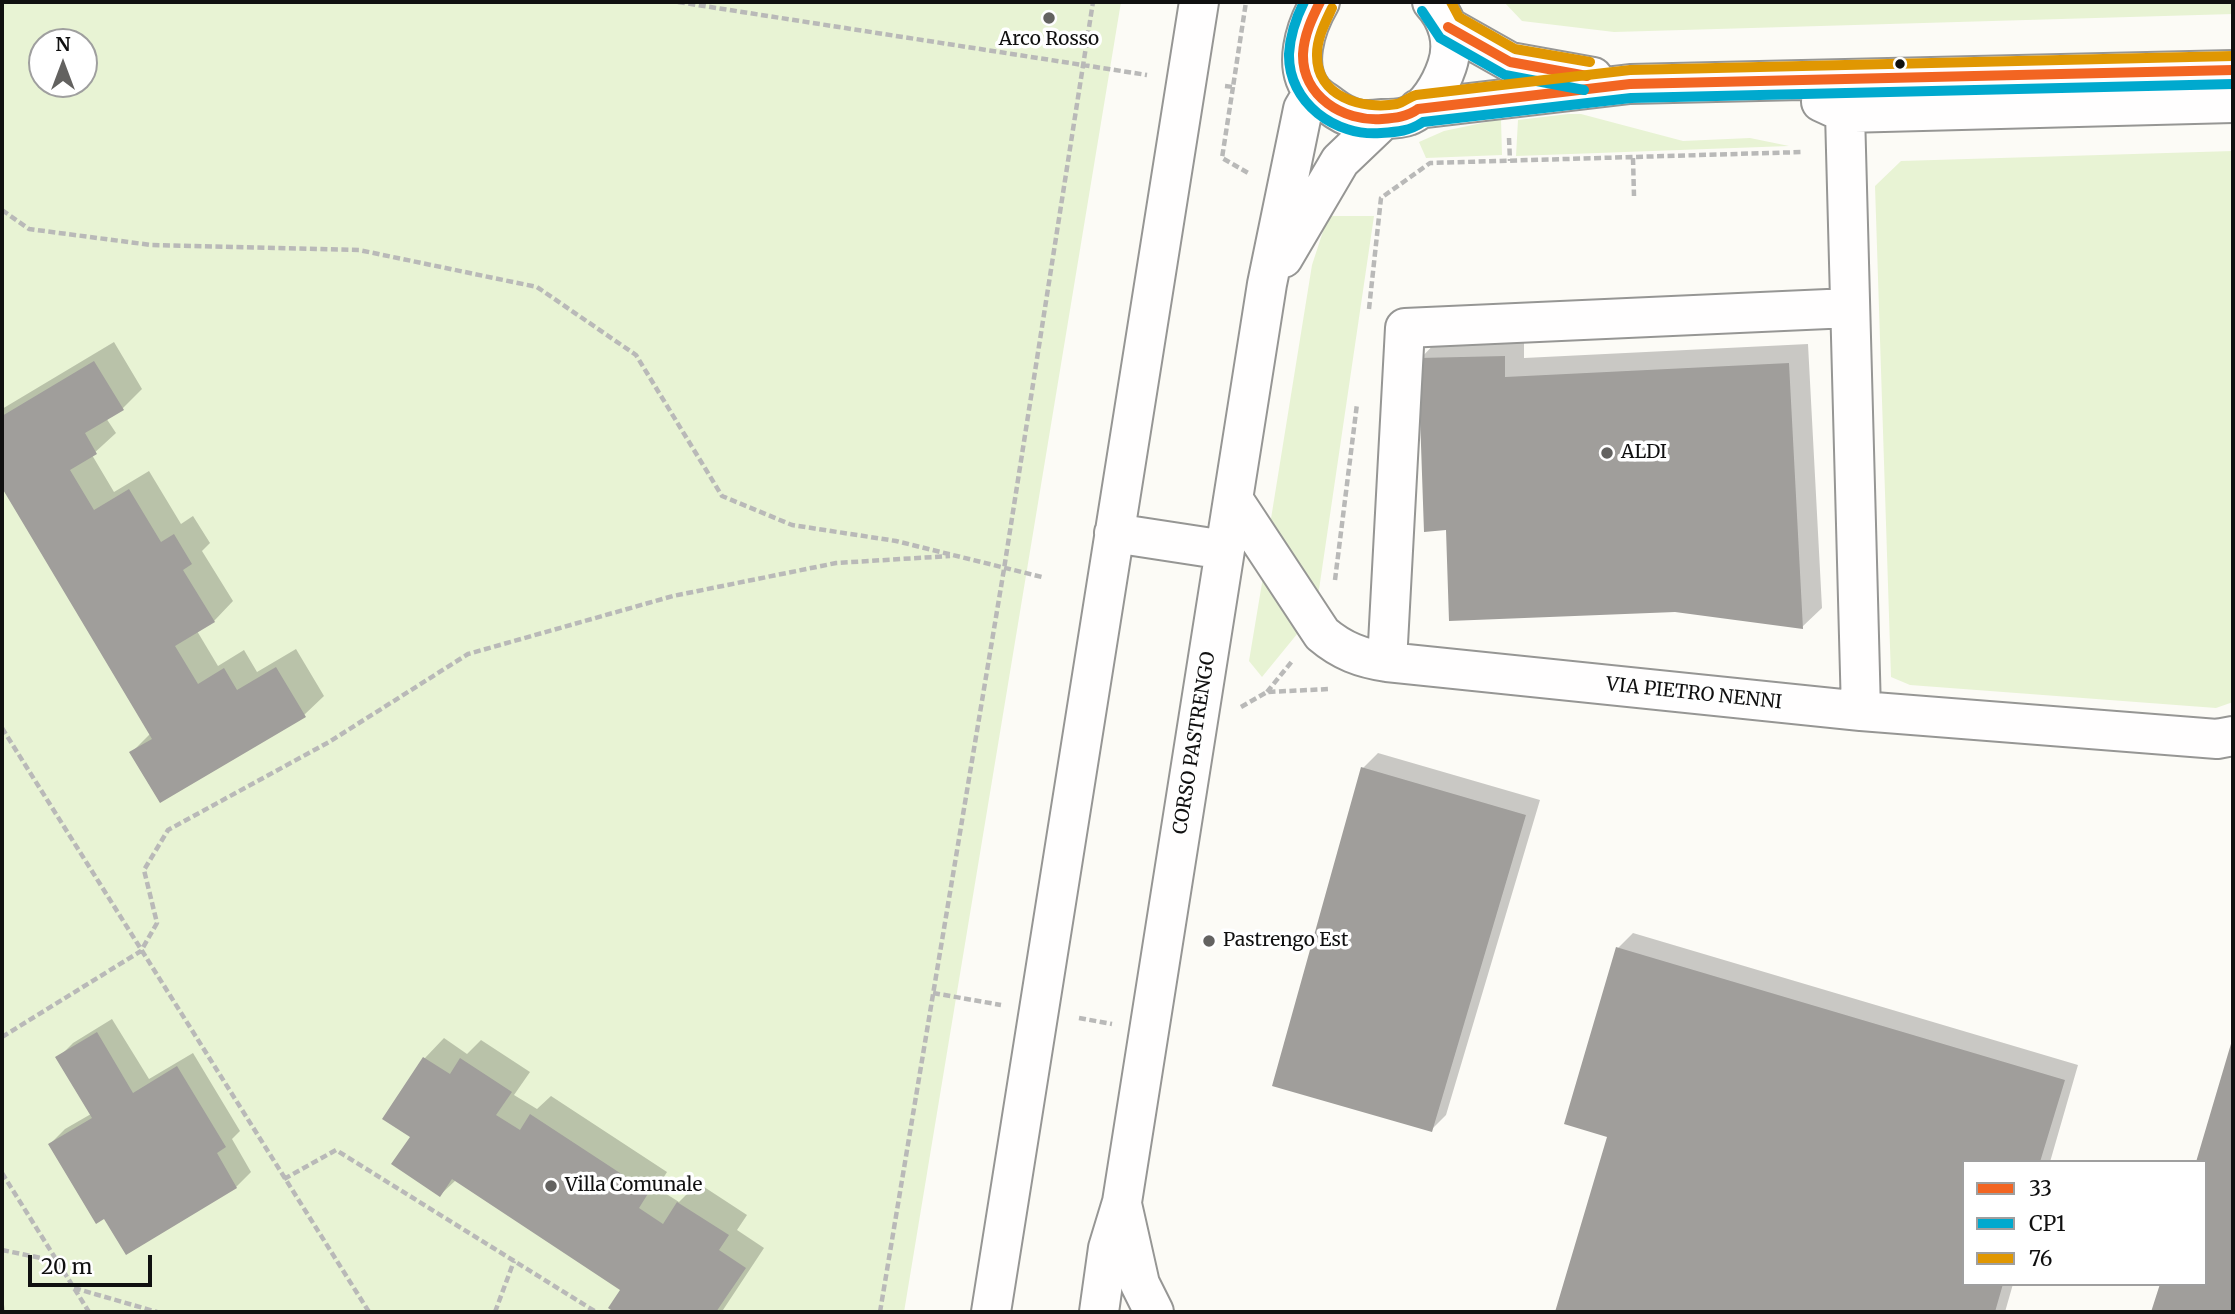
<!DOCTYPE html>
<style>
body{margin:0}
#map{position:relative;width:2235px;height:1314px;overflow:hidden;background:#fcfbf6;font-family:Merriweather,serif}
canvas{display:block}
.frame{position:absolute;inset:0;border:4px solid #101010;pointer-events:none}
.legend{position:absolute;left:1962px;top:1160px;width:245px;height:126px;box-sizing:border-box;background:#fff;border:2px solid #9f9f9f;margin:0;padding:9px 12px;list-style:none;font-size:21px;color:#101010}
.legend li{display:flex;align-items:center;gap:14px;height:35px}
.legend b{width:35px;border:2px solid #9f9f9f}
.north{position:absolute;left:28px;top:28px;width:70px;height:70px;box-sizing:border-box;background:#fff;border:2px solid #9f9f9f;border-radius:50%;rotate:0deg;font-size:19px;font-weight:700;line-height:28px;text-align:center;color:#101010}
.north::after{content:'';display:block;margin:auto;width:24px;height:32px;background:#636260;clip-path:polygon(50% 0,100% 100%,50% 72%,0 100%)}
.scale{position:absolute;left:28px;top:1255px;width:124px;height:32px;box-sizing:border-box;border:4px solid #101010;border-top:0;padding-left:9px;font-size:21px;line-height:24px;white-space:nowrap;color:#101010;-webkit-text-stroke:5px #fff;paint-order:stroke}
</style>
<div id="map">
<canvas width="2235" height="1314"></canvas>
<div class="frame"></div>
<ul class="legend">
<li><b style="height:9px;background:#f26522"></b>33</li>
<li><b style="height:9px;background:#00a9ce"></b>CP1</li>
<li><b style="height:9px;background:#e09702"></b>76</li>
</ul>
<div class="north">N</div>
<div class="scale">20 m</div>
</div>
<script>
const context = document.querySelector('canvas').getContext('2d');
context.lineJoin = 'round';
function fillPath(path, color) { context.fillStyle = color; context.fill(path, 'evenodd'); }
function trace(path, color, width, dash) { context.strokeStyle = color; context.lineWidth = width; context.lineCap = dash ? 'butt' : 'round'; context.setLineDash(dash || []); context.stroke(path); }
function write(font, color, halo, rows, align = 'center') {
  context.font = font + ' Merriweather,serif'; context.lineWidth = 7; context.setLineDash([]); context.textBaseline = 'middle'; context.strokeStyle = halo; context.fillStyle = color; for (const [text, x, y, turn = 0] of rows) {
    context.save(); context.translate(x, y); context.rotate((+turn || 0) * Math.PI / 180); context.textAlign = isNaN(turn) ? turn : align; if (halo) context.strokeText(text, 0, 0); context.fillText(text, 0, 0); context.restore();
  }
}
fillPath(new Path2D(`
 M 2,2 L 1121,2 L 904,1312 L 2,1312 ZM 42,42 L 84,42 L 84,84 L 42,84 Z
 M 1504,2 L 2233,2 L 2233,14 L 1614,32 L 1522,21 Z
 M 1568,114 L 1581,114 L 1683,141 L 1750,138 L 1789,146 L 1516,156 L 1518,120 Z
 M 1501,119 L 1502,155 L 1426,158 L 1419,142 L 1444,131 Z
 M 2233,151 L 2233,702 L 2216,708 L 1910,685 L 1891,677 L 1875,186 L 1901,161 Z
 M 1328,216 L 1374,216 L 1317,603 L 1269,531 L 1312,265 Z
 M 1264,571 L 1302,628 L 1262,677 L 1249,661 Z`), '#e8f3d4');
fillPath(new Path2D(`
 M 1524,338 L 1524,358 L 1808,344 L 1822,608 L 1802,627 L 1447,528 L 1420,359 L 1439,339 Z
 M 114,342 L 142,389 L 123,408 L 106,418 L 116,433 L 92,455 L 114,492 L 149,471 L 181,524 L 193,516 L 210,543 L 202,551 L 233,601 L 214,621 L 197,631 L 218,666 L 244,650 L 257,672 L 296,649 L 324,696 L 304,715 L 131,753 L 151,733 L 2,485 L 2,409 Z
 M 1378,753 L 1540,800 L 1446,1115 L 1431,1130 L 1363,768 Z
 M 1633,933 L 2078,1065 L 2050,1162 L 1964,1162 L 1964,1284 L 2013,1284 L 2005,1312 L 1557,1312 L 1609,1136 L 1618,948 Z
 M 112,1019 L 149,1079 L 193,1053 L 240,1131 L 232,1139 L 251,1172 L 236,1187 L 105,1216 L 50,1144 L 65,1129 L 91,1114 L 58,1058 L 73,1043 Z
 M 444,1038 L 467,1054 L 481,1040 L 530,1072 L 514,1095 L 537,1109 L 551,1096 L 667,1172 L 657,1188 L 679,1202 L 698,1183 L 747,1215 L 737,1230 L 764,1248 L 723,1310 L 720,1312 L 617,1312 L 610,1308 L 623,1289 L 456,1180 L 440,1195 L 412,1136 L 385,1118 L 425,1058 Z
 M 2233,1040 L 2233,1312 L 2153,1312 L 2161,1284 L 2205,1284 L 2205,1162 L 2198,1162 Z
 M 2,1290 L 5,1312 L 2,1312 Z`), '#0003');
fillPath(new Path2D(`
 M 1505,356 L 1505,377 L 1789,363 L 1803,629 L 1675,612 L 1449,621 L 1446,530 L 1424,532 L 1418,358 Z
 M 94,361 L 124,410 L 85,433 L 97,454 L 70,470 L 94,510 L 129,489 L 161,542 L 174,534 L 192,564 L 183,570 L 215,622 L 175,646 L 198,684 L 224,668 L 237,690 L 276,667 L 306,717 L 160,803 L 129,752 L 152,739 L 2,488 L 2,416 Z
 M 1361,767 L 1526,815 L 1432,1132 L 1272,1086 Z
 M 1616,947 L 2065,1080 L 2040,1162 L 1964,1162 L 1964,1284 L 2003,1284 L 1995,1312 L 1555,1312 L 1607,1137 L 1564,1124 Z
 M 97,1032 L 133,1093 L 177,1066 L 226,1147 L 217,1153 L 237,1188 L 126,1255 L 104,1219 L 96,1224 L 48,1144 L 92,1118 L 55,1057 Z
 M 2233,1037 L 2233,1312 L 2151,1312 L 2160,1284 L 2205,1284 L 2205,1162 L 2196,1162 Z
 M 423,1057 L 450,1074 L 460,1058 L 512,1092 L 496,1115 L 520,1130 L 530,1114 L 649,1192 L 639,1208 L 663,1224 L 677,1202 L 729,1235 L 719,1250 L 746,1268 L 716,1312 L 614,1312 L 608,1308 L 620,1290 L 452,1179 L 440,1197 L 391,1164 L 410,1137 L 382,1119 Z`), '#a09e9b');
const minor = new Path2D(`
 M 1320,2 C 1306,26 1291,68 1314,93 C 1319,98 1326,102 1331,106 C 1348,119 1361,122 1381,119 C 1389,119 1401,119 1408,116 C 1427,109 1441,84 1447,66 C 1455,43 1448,19 1432,2
 M 1448,27 L 1510,62 L 1593,77
 M 1821,102 L 1845,113 L 2233,103
 M 1418,109 L 1630,84 L 2233,70
 M 1845,113 L 1861,711
 M 1283,258 L 1340,161 L 1384,119
 M 1233,499 L 1322,634 C 1342,651 1361,658 1387,662 L 1861,711 L 2217,739 L 2233,736
 M 1114,533 L 1225,550
 M 1387,662 L 1405,328 L 1850,308
 M 1122,1204 L 1140,1284 L 1154,1312
 M 991,1312 L 1199,2
 M 1099,1312 L 1108,1248 L 1122,1202 L 1267,284 L 1303,109 L 1313,92`);
trace(minor, '#969694', 42);
trace(new Path2D(`
 M 678,2 L 1147,75
 M 1225,86 L 1233,87 L 1246,2
 M 1233,87 L 1222,158 L 1250,174
 M 1509,138 L 1510,161
 M 1633,158 L 1634,196
 M 2,210 L 29,229 L 151,245 L 359,250 L 537,287 L 636,355 L 722,496 L 792,525 L 896,541 L 1042,577
 M 1369,309 L 1381,198 L 1430,163 L 1803,152
 M 1335,580 L 1357,404
 M 1267,692 L 1293,660
 M 1241,707 L 1267,692 L 1330,689
 M 2,728 L 369,1312
 M 933,993 L 1001,1005
 M 1079,1018 L 1112,1024
 M 2,1037 L 141,951 L 157,923 L 144,870 L 168,830 L 329,742 L 468,654 L 673,596 L 836,563 L 950,556
 M 2,1173 L 89,1312
 M 284,1179 L 336,1150 L 596,1312
 M 2,1250 L 56,1261
 M 74,1288 L 157,1312
 M 495,1312 L 514,1261
 M 880,1312 L 1004,569 L 1093,2`), '#b9b9b8', 4.5, [7, 3.5]);
trace(minor, '#fffefe', 38);
trace(new Path2D(`
 M 1320,2 C 1312,18 1304,35 1303,54 C 1302,96 1343,122 1382,119 C 1395,118 1407,117 1418,109
 M 1448,27 L 1510,62 L 1587,76
 M 1418,109 L 1630,84 L 2233,70`), '#f26522', 10);
trace(new Path2D(`
 M 1304,2 C 1296,18 1290,36 1289,54 C 1288,103 1336,137 1381,133 C 1397,132 1410,131 1423,122 L 1631,98 L 2233,84
 M 1422,11 L 1440,38 L 1505,75 L 1584,90`), '#00a9ce', 10);
trace(new Path2D(`
 M 1451,2 L 1459,17 L 1515,49 L 1590,62
 M 1332,8 C 1325,23 1317,38 1317,54 C 1316,97 1362,110 1397,104 C 1404,102 1409,97 1416,95 L 1630,70 L 2233,56`), '#e09702', 10);
for (const [x, y, r, color] of [
 [1049,18,7,"#636260"],
 [1900,64,6,"#101010"],
 [1607,453,7,"#636260"],
 [1209,941,7,"#636260"],
 [551,1186,7,"#636260"]
]) { const dot = new Path2D(); dot.arc(x, y, r, 0, 2 * Math.PI); context.fillStyle = color; context.fill(dot); trace(dot, '#fff', 2.5); }
write('19px', '#101010', '#fff', [
 ["Arco Rosso",1049,40,"center"],
 ["ALDI",1621,453],
 ["Pastrengo Est",1223,941],
 ["Villa Comunale",565,1186]
], 'left');
write('19px', '#101010', '#fff', [
 ["VIA PIETRO NENNI",1694,694,6],
 ["CORSO PASTRENGO",1195,743,-81]
]);
</script>
